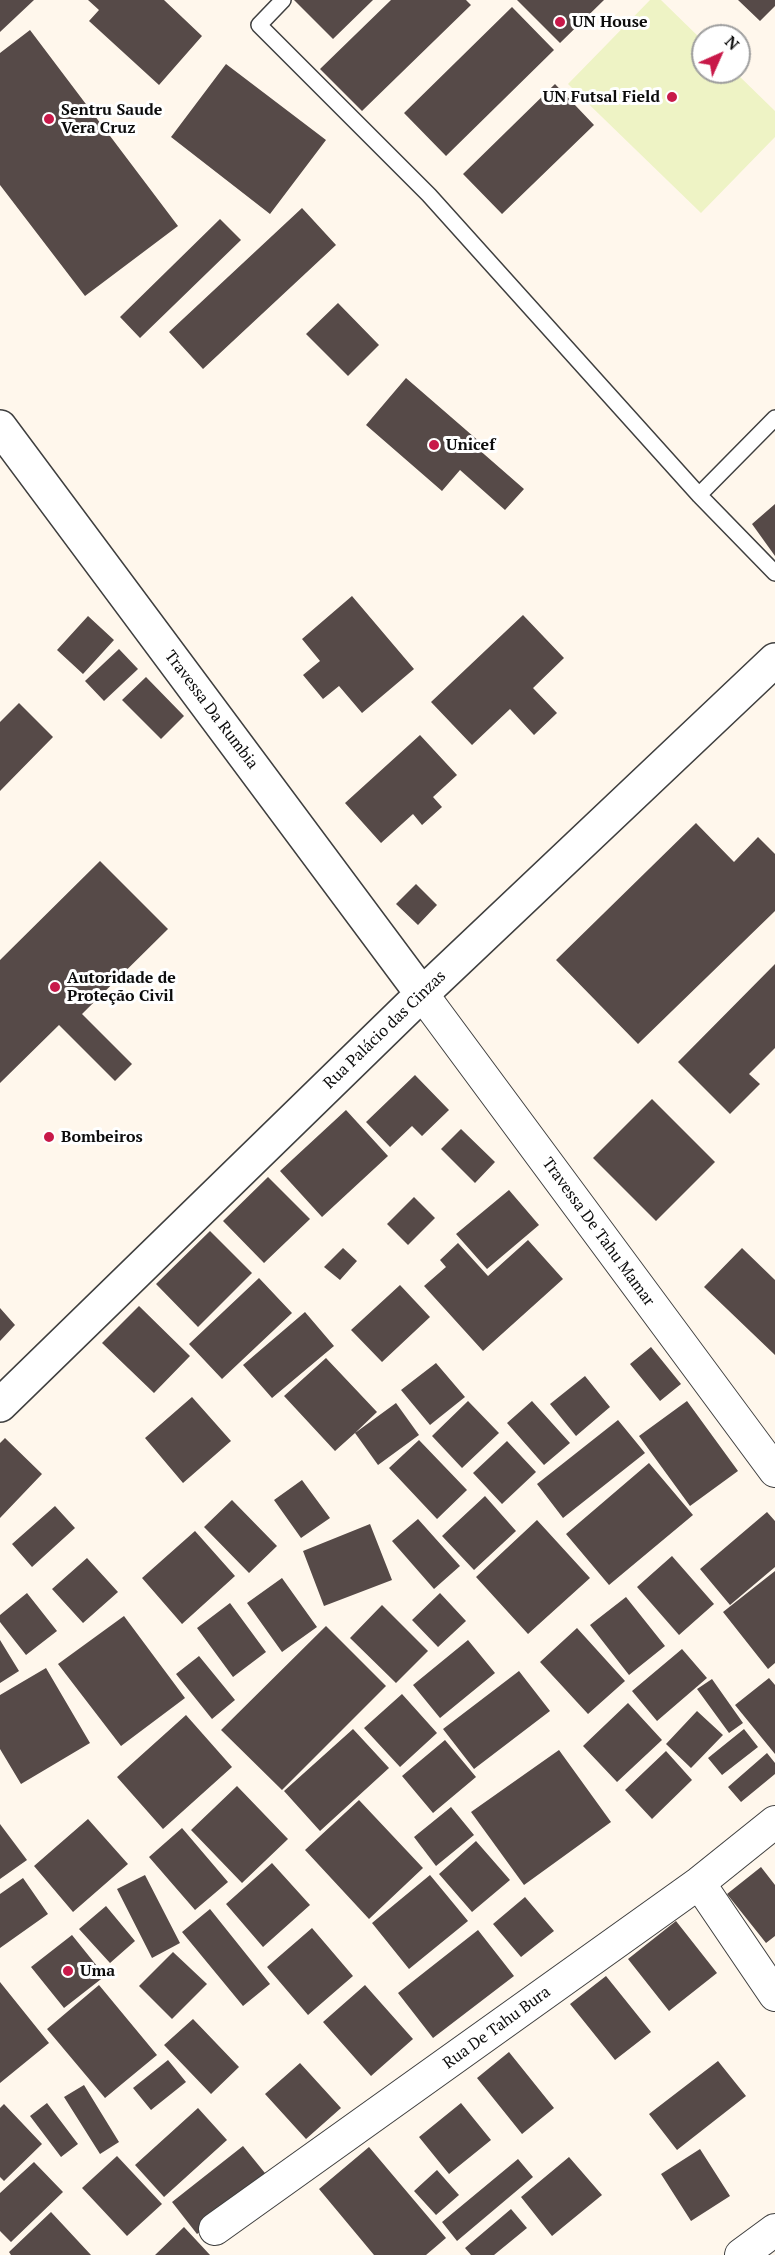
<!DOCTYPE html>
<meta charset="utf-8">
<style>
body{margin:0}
#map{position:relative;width:775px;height:2255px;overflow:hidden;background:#fff7ec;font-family:"PT Serif",serif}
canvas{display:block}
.north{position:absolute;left:691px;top:24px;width:60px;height:60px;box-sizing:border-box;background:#fff;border:2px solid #9e9e9e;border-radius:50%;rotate:45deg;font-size:16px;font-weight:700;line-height:24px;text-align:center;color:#0c0c0c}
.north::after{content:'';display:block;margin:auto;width:21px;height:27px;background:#c81949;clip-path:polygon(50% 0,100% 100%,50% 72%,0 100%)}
</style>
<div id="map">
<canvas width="775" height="2255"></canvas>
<div class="north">N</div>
</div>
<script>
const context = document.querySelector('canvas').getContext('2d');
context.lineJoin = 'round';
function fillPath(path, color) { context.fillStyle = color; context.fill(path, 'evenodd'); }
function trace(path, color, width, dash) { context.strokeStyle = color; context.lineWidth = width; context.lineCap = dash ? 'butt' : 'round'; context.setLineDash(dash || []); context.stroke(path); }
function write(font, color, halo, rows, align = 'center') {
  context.font = font + ' "PT Serif",serif'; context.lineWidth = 6; context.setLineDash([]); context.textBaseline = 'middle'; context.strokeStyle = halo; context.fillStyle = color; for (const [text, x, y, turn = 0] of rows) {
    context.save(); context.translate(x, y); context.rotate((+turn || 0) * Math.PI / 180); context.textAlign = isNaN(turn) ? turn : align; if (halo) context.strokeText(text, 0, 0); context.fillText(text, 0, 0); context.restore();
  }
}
fillPath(new Path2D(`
 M 650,0 L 661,0 L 703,41 L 703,72 L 735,72 L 775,111 L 775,137 L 701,213 L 568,84 Z`), '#eef3c5');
fillPath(new Path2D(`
 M 0,0 L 34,0 L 0,32 Z
 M 88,0 L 164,0 L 202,36 L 159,85 L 89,21 L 99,10 Z
 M 294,0 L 373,0 L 333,39 Z
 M 391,0 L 466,0 L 471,5 L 362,111 L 320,69 Z
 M 517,0 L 604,0 L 560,43 Z
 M 738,0 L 775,0 L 775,6 L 760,21 Z
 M 512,7 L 554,50 L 446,156 L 404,113 Z
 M 30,30 L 178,226 L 85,296 L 0,185 L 0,53 Z
 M 226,64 L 326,140 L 270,214 L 171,137 Z
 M 555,84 L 594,125 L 502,214 L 463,174 Z
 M 302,208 L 336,245 L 203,369 L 169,332 Z
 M 220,219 L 241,240 L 140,338 L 120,317 Z
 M 338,303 L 379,345 L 348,376 L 306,334 Z
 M 406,378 L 481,443 L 477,448 L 524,489 L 505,510 L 460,470 L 442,491 L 366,425 Z
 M 775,504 L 775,556 L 752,524 Z
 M 352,596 L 414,669 L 362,713 L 339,686 L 323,699 L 303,675 L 320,661 L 302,639 Z
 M 523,615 L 564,658 L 533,688 L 557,713 L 534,735 L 510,709 L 472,745 L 431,702 Z
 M 88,616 L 114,640 L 83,674 L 57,650 Z
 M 119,649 L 138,669 L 104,701 L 85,681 Z
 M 146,677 L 184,716 L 161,739 L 122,700 Z
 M 19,703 L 53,737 L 0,791 L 0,722 Z
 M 420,735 L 457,775 L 433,797 L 442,807 L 422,825 L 413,814 L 381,843 L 345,803 Z
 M 696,823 L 734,862 L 758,837 L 775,854 L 775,911 L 638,1044 L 556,960 Z
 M 100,861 L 168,929 L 82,1014 L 132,1064 L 115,1081 L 59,1025 L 0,1083 L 0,960 Z
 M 416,884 L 437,905 L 418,925 L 396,904 Z
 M 775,964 L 775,1048 L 749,1074 L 760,1084 L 730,1114 L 678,1062 Z
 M 415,1075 L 449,1110 L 422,1136 L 412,1126 L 390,1147 L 366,1122 Z
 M 652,1099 L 715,1162 L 656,1221 L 593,1158 Z
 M 346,1110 L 388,1156 L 322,1217 L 280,1171 Z
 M 461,1129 L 495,1162 L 475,1183 L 441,1149 Z
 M 268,1177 L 310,1219 L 264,1263 L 223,1221 Z
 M 509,1190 L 539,1225 L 487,1269 L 456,1234 Z
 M 414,1197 L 435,1218 L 408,1245 L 387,1224 Z
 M 210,1231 L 252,1273 L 198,1327 L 156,1284 Z
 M 528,1240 L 563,1279 L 483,1351 L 424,1286 L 446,1267 L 440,1260 L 458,1243 L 488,1276 Z
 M 343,1248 L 357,1261 L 340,1280 L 324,1267 Z
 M 742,1248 L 775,1280 L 775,1355 L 704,1287 Z
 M 259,1278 L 292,1313 L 222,1379 L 189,1344 Z
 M 400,1285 L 430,1317 L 382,1362 L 351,1330 Z
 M 139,1306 L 190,1356 L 154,1393 L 102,1343 Z
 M 0,1308 L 15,1325 L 0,1341 Z
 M 305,1312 L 334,1346 L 272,1398 L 243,1365 Z
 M 651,1347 L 681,1384 L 660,1401 L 630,1364 Z
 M 326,1358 L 377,1412 L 355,1433 L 396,1403 L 419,1435 L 378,1465 L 355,1433 L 335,1451 L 284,1396 Z
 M 436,1363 L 465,1397 L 430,1425 L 401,1390 Z
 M 585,1376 L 610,1407 L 576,1436 L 550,1404 Z
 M 192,1397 L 231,1441 L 183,1483 L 145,1438 Z
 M 468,1401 L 499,1433 L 462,1468 L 432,1436 Z
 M 532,1401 L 570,1443 L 544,1465 L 507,1423 Z
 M 687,1401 L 738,1471 L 690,1506 L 639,1436 Z
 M 618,1420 L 645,1453 L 563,1518 L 537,1484 Z
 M 5,1438 L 42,1474 L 0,1518 L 0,1443 Z
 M 419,1440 L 467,1490 L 437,1519 L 389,1468 Z
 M 507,1441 L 536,1472 L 502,1504 L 473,1473 Z
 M 649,1463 L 693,1515 L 609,1585 L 566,1534 Z
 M 302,1480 L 330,1518 L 301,1538 L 274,1500 Z
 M 485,1496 L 516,1531 L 474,1570 L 442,1536 Z
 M 232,1500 L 277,1546 L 249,1573 L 204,1527 Z
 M 55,1506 L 75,1528 L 32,1567 L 12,1544 Z
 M 767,1512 L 775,1521 L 775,1567 L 730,1605 L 700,1569 Z
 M 418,1519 L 460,1566 L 434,1589 L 392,1541 Z
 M 537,1520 L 590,1578 L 528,1634 L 476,1577 Z
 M 370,1524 L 392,1580 L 324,1606 L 303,1551 Z
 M 195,1531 L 235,1576 L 182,1624 L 142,1578 Z
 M 672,1556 L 714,1604 L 679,1635 L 637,1587 Z
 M 87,1558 L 118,1592 L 83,1623 L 52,1589 Z
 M 775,1571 L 775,1663 L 768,1669 L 723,1612 Z
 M 282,1578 L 317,1627 L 282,1652 L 247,1603 Z
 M 27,1593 L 57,1631 L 26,1655 L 0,1622 L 0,1615 Z
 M 440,1593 L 466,1621 L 438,1647 L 412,1620 Z
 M 626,1597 L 665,1646 L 629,1675 L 590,1625 Z
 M 230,1603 L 266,1652 L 233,1677 L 197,1628 Z
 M 382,1605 L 428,1651 L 396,1683 L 350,1638 Z
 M 124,1616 L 185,1698 L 121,1746 L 58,1664 Z
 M 326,1626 L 386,1686 L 282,1790 L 221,1730 Z
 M 577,1628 L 625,1681 L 588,1714 L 540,1662 Z
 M 0,1640 L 19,1671 L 0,1683 Z
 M 468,1640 L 495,1673 L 440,1718 L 413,1685 Z
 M 682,1649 L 707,1678 L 657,1721 L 632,1691 Z
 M 199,1656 L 235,1700 L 212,1719 L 176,1674 Z
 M 46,1668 L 90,1743 L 21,1784 L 0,1749 L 0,1695 Z
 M 519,1671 L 550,1711 L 474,1769 L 443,1729 Z
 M 769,1678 L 775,1685 L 775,1754 L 735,1705 Z
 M 712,1679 L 743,1723 L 729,1733 L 697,1689 Z
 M 402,1694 L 437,1733 L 400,1767 L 364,1728 Z
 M 628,1703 L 662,1740 L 617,1782 L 583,1746 Z
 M 697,1711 L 723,1735 L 691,1768 L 666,1744 Z
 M 186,1715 L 232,1767 L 163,1829 L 117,1777 Z
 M 353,1729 L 389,1768 L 320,1831 L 284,1791 Z
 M 744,1729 L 758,1747 L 722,1775 L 708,1758 Z
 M 445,1740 L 476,1777 L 433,1813 L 402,1776 Z
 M 559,1750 L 611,1822 L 524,1885 L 471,1812 Z
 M 666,1751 L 692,1780 L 652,1819 L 625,1790 Z
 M 767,1753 L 775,1763 L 775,1774 L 741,1802 L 728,1787 Z
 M 237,1786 L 288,1839 L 242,1883 L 191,1830 Z
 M 359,1800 L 423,1868 L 369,1919 L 305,1850 Z
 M 451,1807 L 474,1835 L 436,1866 L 414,1837 Z
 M 88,1819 L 128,1864 L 73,1912 L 34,1866 Z
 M 0,1824 L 27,1860 L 0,1879 Z
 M 182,1828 L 228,1882 L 195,1910 L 149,1857 Z
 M 476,1841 L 510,1880 L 472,1912 L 439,1874 Z
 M 272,1863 L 310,1905 L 263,1947 L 226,1904 Z
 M 761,1867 L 775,1885 L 775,1936 L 766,1943 L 727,1894 Z
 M 145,1875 L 180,1943 L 152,1958 L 117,1889 Z
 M 430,1875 L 468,1921 L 409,1969 L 372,1923 Z
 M 23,1878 L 48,1914 L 0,1948 L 0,1894 Z
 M 525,1897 L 554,1931 L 521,1957 L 493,1924 Z
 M 106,1906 L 135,1941 L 110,1963 L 79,1929 Z
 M 210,1909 L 270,1984 L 243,2006 L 182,1932 Z
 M 676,1921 L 717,1973 L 669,2011 L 628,1959 Z
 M 312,1928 L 353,1976 L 308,2015 L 267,1967 Z
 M 478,1930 L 514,1976 L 433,2038 L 398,1993 Z
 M 72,1935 L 105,1976 L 64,2008 L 31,1967 Z
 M 173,1952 L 207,1984 L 172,2019 L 139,1986 Z
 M 606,1976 L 651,2032 L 615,2060 L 570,2004 Z
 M 0,1982 L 49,2043 L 0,2083 Z
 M 99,1985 L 157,2055 L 105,2098 L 47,2029 Z
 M 365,1985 L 413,2039 L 371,2076 L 323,2022 Z
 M 193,2019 L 239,2067 L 211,2094 L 164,2045 Z
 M 509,2052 L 554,2108 L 522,2134 L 477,2078 Z
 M 168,2060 L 186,2082 L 151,2110 L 133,2088 Z
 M 718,2061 L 746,2096 L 677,2150 L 649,2114 Z
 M 300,2063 L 341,2108 L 306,2139 L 265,2094 Z
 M 84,2085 L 119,2142 L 100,2154 L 64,2097 Z
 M 47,2103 L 78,2144 L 61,2157 L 30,2116 Z
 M 461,2103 L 491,2140 L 449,2174 L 419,2137 Z
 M 4,2104 L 42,2144 L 4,2181 L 0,2177 L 0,2108 Z
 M 198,2108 L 227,2140 L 164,2197 L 135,2165 Z
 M 243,2146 L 269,2178 L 197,2234 L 172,2202 Z
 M 369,2147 L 446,2238 L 426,2255 L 374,2255 L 319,2189 Z
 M 700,2149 L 730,2196 L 691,2221 L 661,2174 Z
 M 117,2156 L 162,2204 L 127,2236 L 82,2188 Z
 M 569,2157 L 602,2195 L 552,2236 L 521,2197 Z
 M 518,2159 L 533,2177 L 457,2241 L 442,2222 Z
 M 34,2162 L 63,2192 L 11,2242 L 0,2231 L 0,2193 Z
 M 437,2170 L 459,2195 L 436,2215 L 414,2191 Z
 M 511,2209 L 527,2228 L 494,2255 L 471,2255 L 465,2248 Z
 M 51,2212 L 91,2255 L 11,2255 L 9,2252 Z
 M 184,2227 L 210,2255 L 155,2255 Z`), '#564a48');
const service = new Path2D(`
 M 283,0 L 259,25 L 429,195 L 699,495 L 775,573
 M 699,495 L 775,418`);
const minor = new Path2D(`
 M 422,994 L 775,1471
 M 699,1883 L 775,1995
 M 215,2229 L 699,1883 L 775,1822
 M 741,2255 L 775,2230`);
const tertiary = new Path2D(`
 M 0,427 L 422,994
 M 0,1405 L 422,994 L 775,660`);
trace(service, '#3f3f3f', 18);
trace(minor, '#3f3f3f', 34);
trace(tertiary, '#3f3f3f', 36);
trace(service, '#fff', 15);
trace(minor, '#fff', 32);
trace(tertiary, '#fff', 33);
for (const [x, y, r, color] of [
 [560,22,6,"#c81949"],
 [672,97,6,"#c81949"],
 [49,119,6,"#c81949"],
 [434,445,6,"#c81949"],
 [55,987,6,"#c81949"],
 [49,1137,6,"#c81949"],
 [68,1971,6,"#c81949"]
]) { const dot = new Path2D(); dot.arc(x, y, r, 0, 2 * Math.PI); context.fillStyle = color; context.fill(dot); trace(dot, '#fff', 2); }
write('bold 16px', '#0c0c0c', '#fff', [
 ["UN House",572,22],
 ["UN Futsal Field",660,97,"right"],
 ["Sentru Saude",61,110],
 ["Vera Cruz",61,128],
 ["Unicef",446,445],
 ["Autoridade de",67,978],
 ["Proteção Civil",67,996],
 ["Bombeiros",61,1137],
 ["Uma",80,1971]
], 'left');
write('16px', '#0c0c0c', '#fff', [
 ["Travessa Da Rumbia",211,710,53],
 ["Rua Palácio das Cinzas",385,1030,-44],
 ["Travessa De Tahu Mamar",598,1232,54],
 ["Rua De Tahu Bura",497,2028,-36]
]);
</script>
